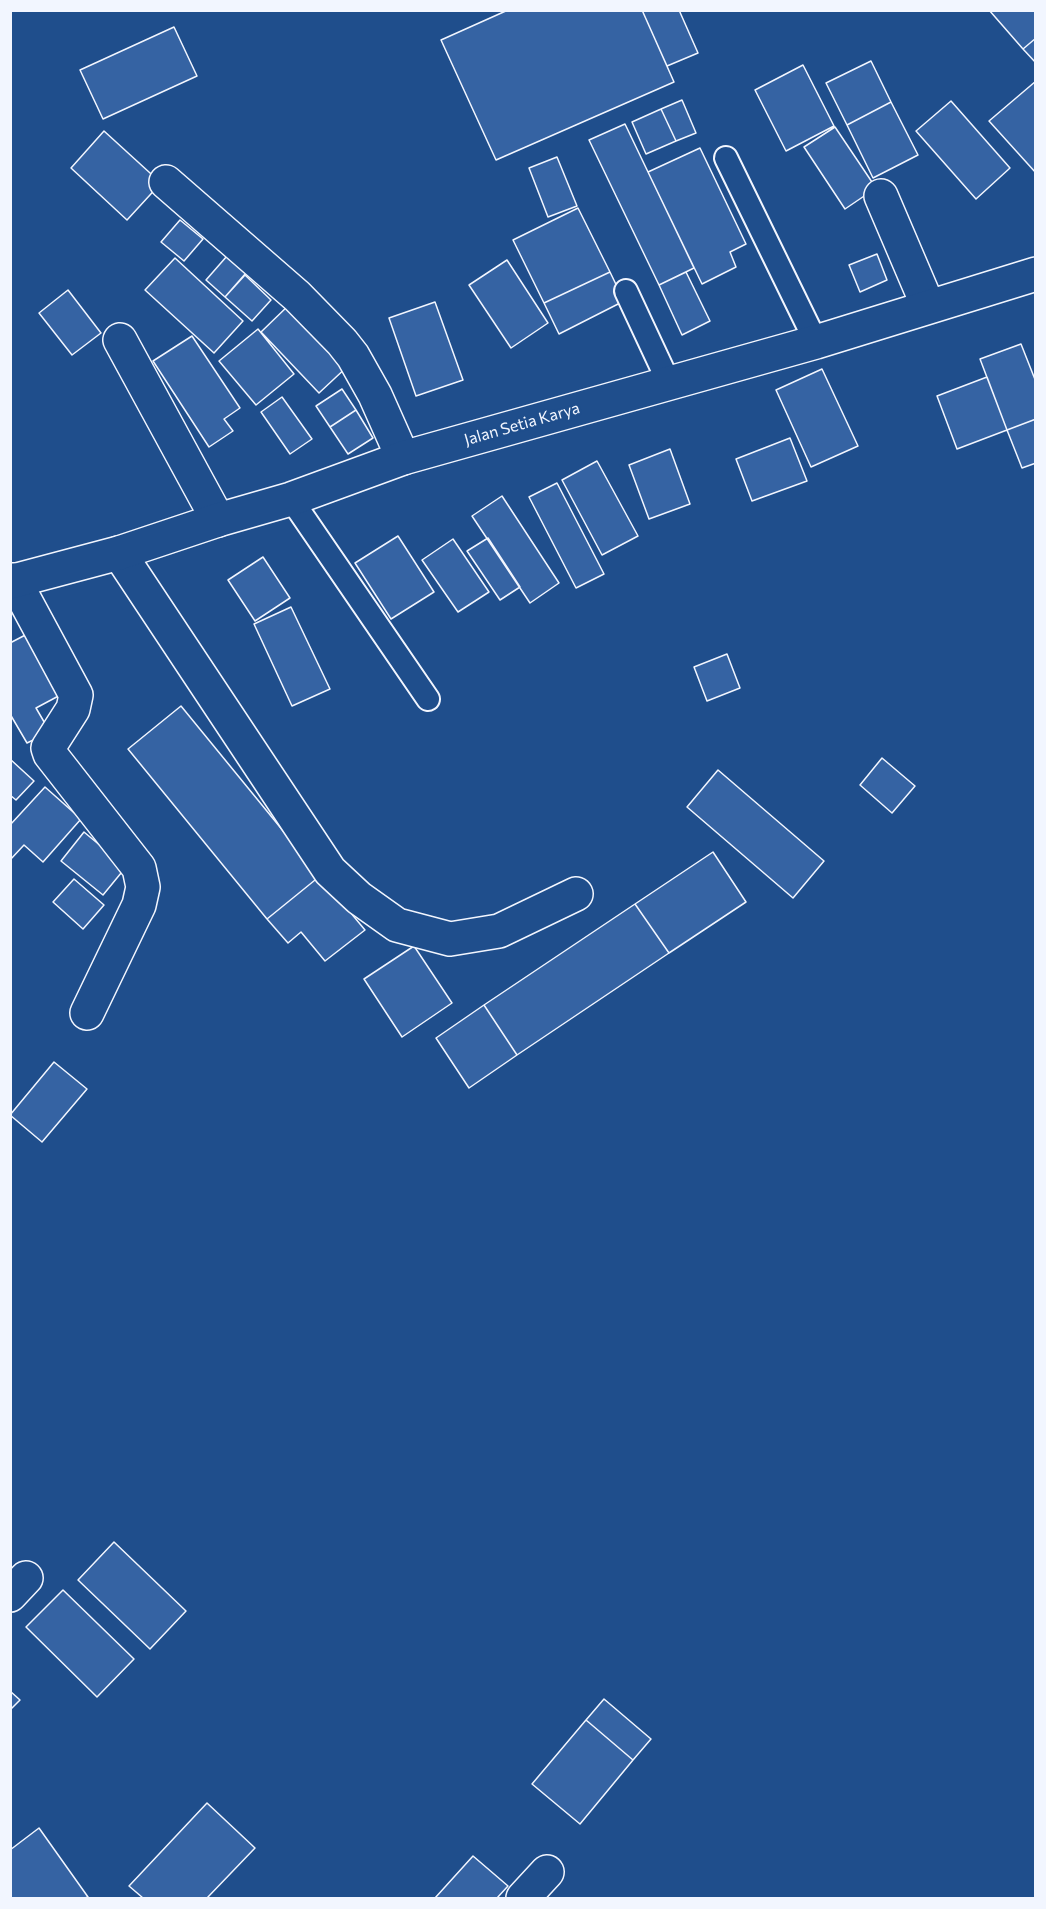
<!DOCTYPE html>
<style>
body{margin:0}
#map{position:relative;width:1046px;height:1909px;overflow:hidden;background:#1f4e8c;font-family:Commissioner,sans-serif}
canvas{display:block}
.frame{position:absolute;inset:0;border:12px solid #f2f6ff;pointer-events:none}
</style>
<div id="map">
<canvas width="1046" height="1909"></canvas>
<div class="frame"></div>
</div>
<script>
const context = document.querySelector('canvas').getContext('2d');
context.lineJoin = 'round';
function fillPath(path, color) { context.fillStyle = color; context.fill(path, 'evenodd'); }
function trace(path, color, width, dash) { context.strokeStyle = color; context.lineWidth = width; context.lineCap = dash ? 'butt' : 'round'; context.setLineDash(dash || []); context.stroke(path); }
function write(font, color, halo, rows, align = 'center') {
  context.font = font + ' Commissioner,sans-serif'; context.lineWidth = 4.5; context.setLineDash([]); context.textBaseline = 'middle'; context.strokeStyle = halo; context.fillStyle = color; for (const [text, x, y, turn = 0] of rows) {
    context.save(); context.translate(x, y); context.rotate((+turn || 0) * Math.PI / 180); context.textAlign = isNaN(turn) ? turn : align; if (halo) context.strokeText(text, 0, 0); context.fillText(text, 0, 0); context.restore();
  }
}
const building = new Path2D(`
 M 508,10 L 642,10 L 674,82 L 496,160 L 441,40 Z
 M 642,10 L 679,10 L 698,53 L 667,66 Z
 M 989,10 L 1036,10 L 1036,38 L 1023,49 Z
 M 174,27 L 197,76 L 103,119 L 80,70 Z
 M 1036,38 L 1036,63 L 1023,49 Z
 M 871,61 L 891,102 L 847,125 L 826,83 Z
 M 803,65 L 834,126 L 786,151 L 755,90 Z
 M 1036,81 L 1036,173 L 989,121 Z
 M 682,100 L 696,133 L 676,141 L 661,109 Z
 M 951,101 L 1010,168 L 976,199 L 916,131 Z
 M 891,102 L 918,155 L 873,178 L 847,125 Z
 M 661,109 L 676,141 L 646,154 L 632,122 Z
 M 625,124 L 694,268 L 659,285 L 589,140 Z
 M 835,127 L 876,188 L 845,209 L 804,147 Z
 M 104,131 L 161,183 L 127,220 L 71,168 Z
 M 700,148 L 746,244 L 730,252 L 736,267 L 702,284 L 648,172 Z
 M 557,157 L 577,206 L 548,217 L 529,168 Z
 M 578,208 L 610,272 L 544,303 L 513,240 Z
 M 180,220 L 203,239 L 184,261 L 161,242 Z
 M 234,248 L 253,265 L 225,297 L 206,280 Z
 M 877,254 L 887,280 L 860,292 L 849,265 Z
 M 175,258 L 243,321 L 214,353 L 145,290 Z
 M 507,260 L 548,323 L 511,348 L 469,285 Z
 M 610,272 L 624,301 L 559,334 L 544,303 Z
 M 686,272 L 710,321 L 682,335 L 659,285 Z
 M 245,275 L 271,300 L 252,321 L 225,297 Z
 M 68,290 L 101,333 L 72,355 L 39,313 Z
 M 435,302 L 463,380 L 416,396 L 389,318 Z
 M 290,304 L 349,365 L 319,393 L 261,332 Z
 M 258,329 L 294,374 L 256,405 L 219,361 Z
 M 192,336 L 240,408 L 224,419 L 233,431 L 209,447 L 153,361 Z
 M 1021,344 L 1036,382 L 1036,419 L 1007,430 L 980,359 Z
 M 822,369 L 858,446 L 811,467 L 776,390 Z
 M 987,377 L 1007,430 L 957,449 L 937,396 Z
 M 342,389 L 356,410 L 330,427 L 316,406 Z
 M 282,397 L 312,439 L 290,454 L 261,412 Z
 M 356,410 L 373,438 L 348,454 L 330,427 Z
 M 1036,419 L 1036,463 L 1022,468 L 1007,430 Z
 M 790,438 L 807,481 L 752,501 L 736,459 Z
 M 670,449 L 690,504 L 649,519 L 629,465 Z
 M 597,461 L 638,536 L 602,555 L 562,480 Z
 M 557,483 L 604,574 L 576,588 L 529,497 Z
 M 502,496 L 559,583 L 530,603 L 472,516 Z
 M 398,536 L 434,592 L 391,619 L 355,563 Z
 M 488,538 L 520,587 L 500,600 L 467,551 Z
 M 453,539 L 489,592 L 458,612 L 422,560 Z
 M 263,557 L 290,598 L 255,621 L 228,580 Z
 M 291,607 L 330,689 L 292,706 L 254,624 Z
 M 33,631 L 66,692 L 36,708 L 50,732 L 27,743 L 10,714 L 10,643 Z
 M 727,654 L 740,688 L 707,701 L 694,667 Z
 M 181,706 L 320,876 L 267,919 L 128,749 Z
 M 882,758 L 915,786 L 892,813 L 860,785 Z
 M 10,759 L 34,781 L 16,800 L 10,795 Z
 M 718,770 L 824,861 L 793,898 L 687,807 Z
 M 45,787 L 81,819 L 43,862 L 24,845 L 10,860 L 10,825 Z
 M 84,832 L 126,867 L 103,895 L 61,861 Z
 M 713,852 L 746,902 L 669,953 L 635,904 Z
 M 320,876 L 365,930 L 325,961 L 301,932 L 288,943 L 267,919 Z
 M 74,879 L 104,905 L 83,929 L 53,902 Z
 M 635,904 L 669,953 L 517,1055 L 484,1005 Z
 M 414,946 L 452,1003 L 402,1037 L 364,979 Z
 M 484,1005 L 517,1055 L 469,1088 L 436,1038 Z
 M 54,1062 L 87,1089 L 42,1142 L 10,1115 Z
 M 114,1542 L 186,1611 L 150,1649 L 78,1580 Z
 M 63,1590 L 134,1659 L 97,1697 L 26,1627 Z
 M 10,1691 L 20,1700 L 10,1710 Z
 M 604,1699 L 651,1739 L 633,1760 L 586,1720 Z
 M 586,1720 L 633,1760 L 580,1824 L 532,1784 Z
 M 207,1803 L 255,1848 L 207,1898 L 143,1898 L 129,1886 Z
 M 39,1828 L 88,1897 L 85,1898 L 10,1898 L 10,1850 Z
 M 473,1856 L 508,1886 L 497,1898 L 435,1898 Z`);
fillPath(building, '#3563a3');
trace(building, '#f2f6ff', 1.5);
const lane = new Path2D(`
 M 726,158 L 816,342
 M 626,291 L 669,383
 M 291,499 L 428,699`);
const street = new Path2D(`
 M 166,182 L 297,296 L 342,342 L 353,356 L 375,395 L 403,458
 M 881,196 L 928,306
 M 120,340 L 218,520
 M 119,553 L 330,871 L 359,898 L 397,925 L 450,939 L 499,931 L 576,894
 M 14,580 L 76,695 L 73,709 L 48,748 L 50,754 L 139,868 L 143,887 L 139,905 L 87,1013
 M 10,1595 L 26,1578
 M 523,1898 L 547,1872`);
const secondary = new Path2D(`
 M 10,582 L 119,553 L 218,520 L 291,499 L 403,458 L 816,342 L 1036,274`);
trace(lane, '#f2f6ff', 26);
trace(street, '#f2f6ff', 36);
trace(secondary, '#f2f6ff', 36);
trace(lane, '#1f4e8c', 22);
trace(street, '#1f4e8c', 33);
trace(secondary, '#1f4e8c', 33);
write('16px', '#f2f6ff', '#1f4e8c', [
 ["Jalan Setia Karya",522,424,-16]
]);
</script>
